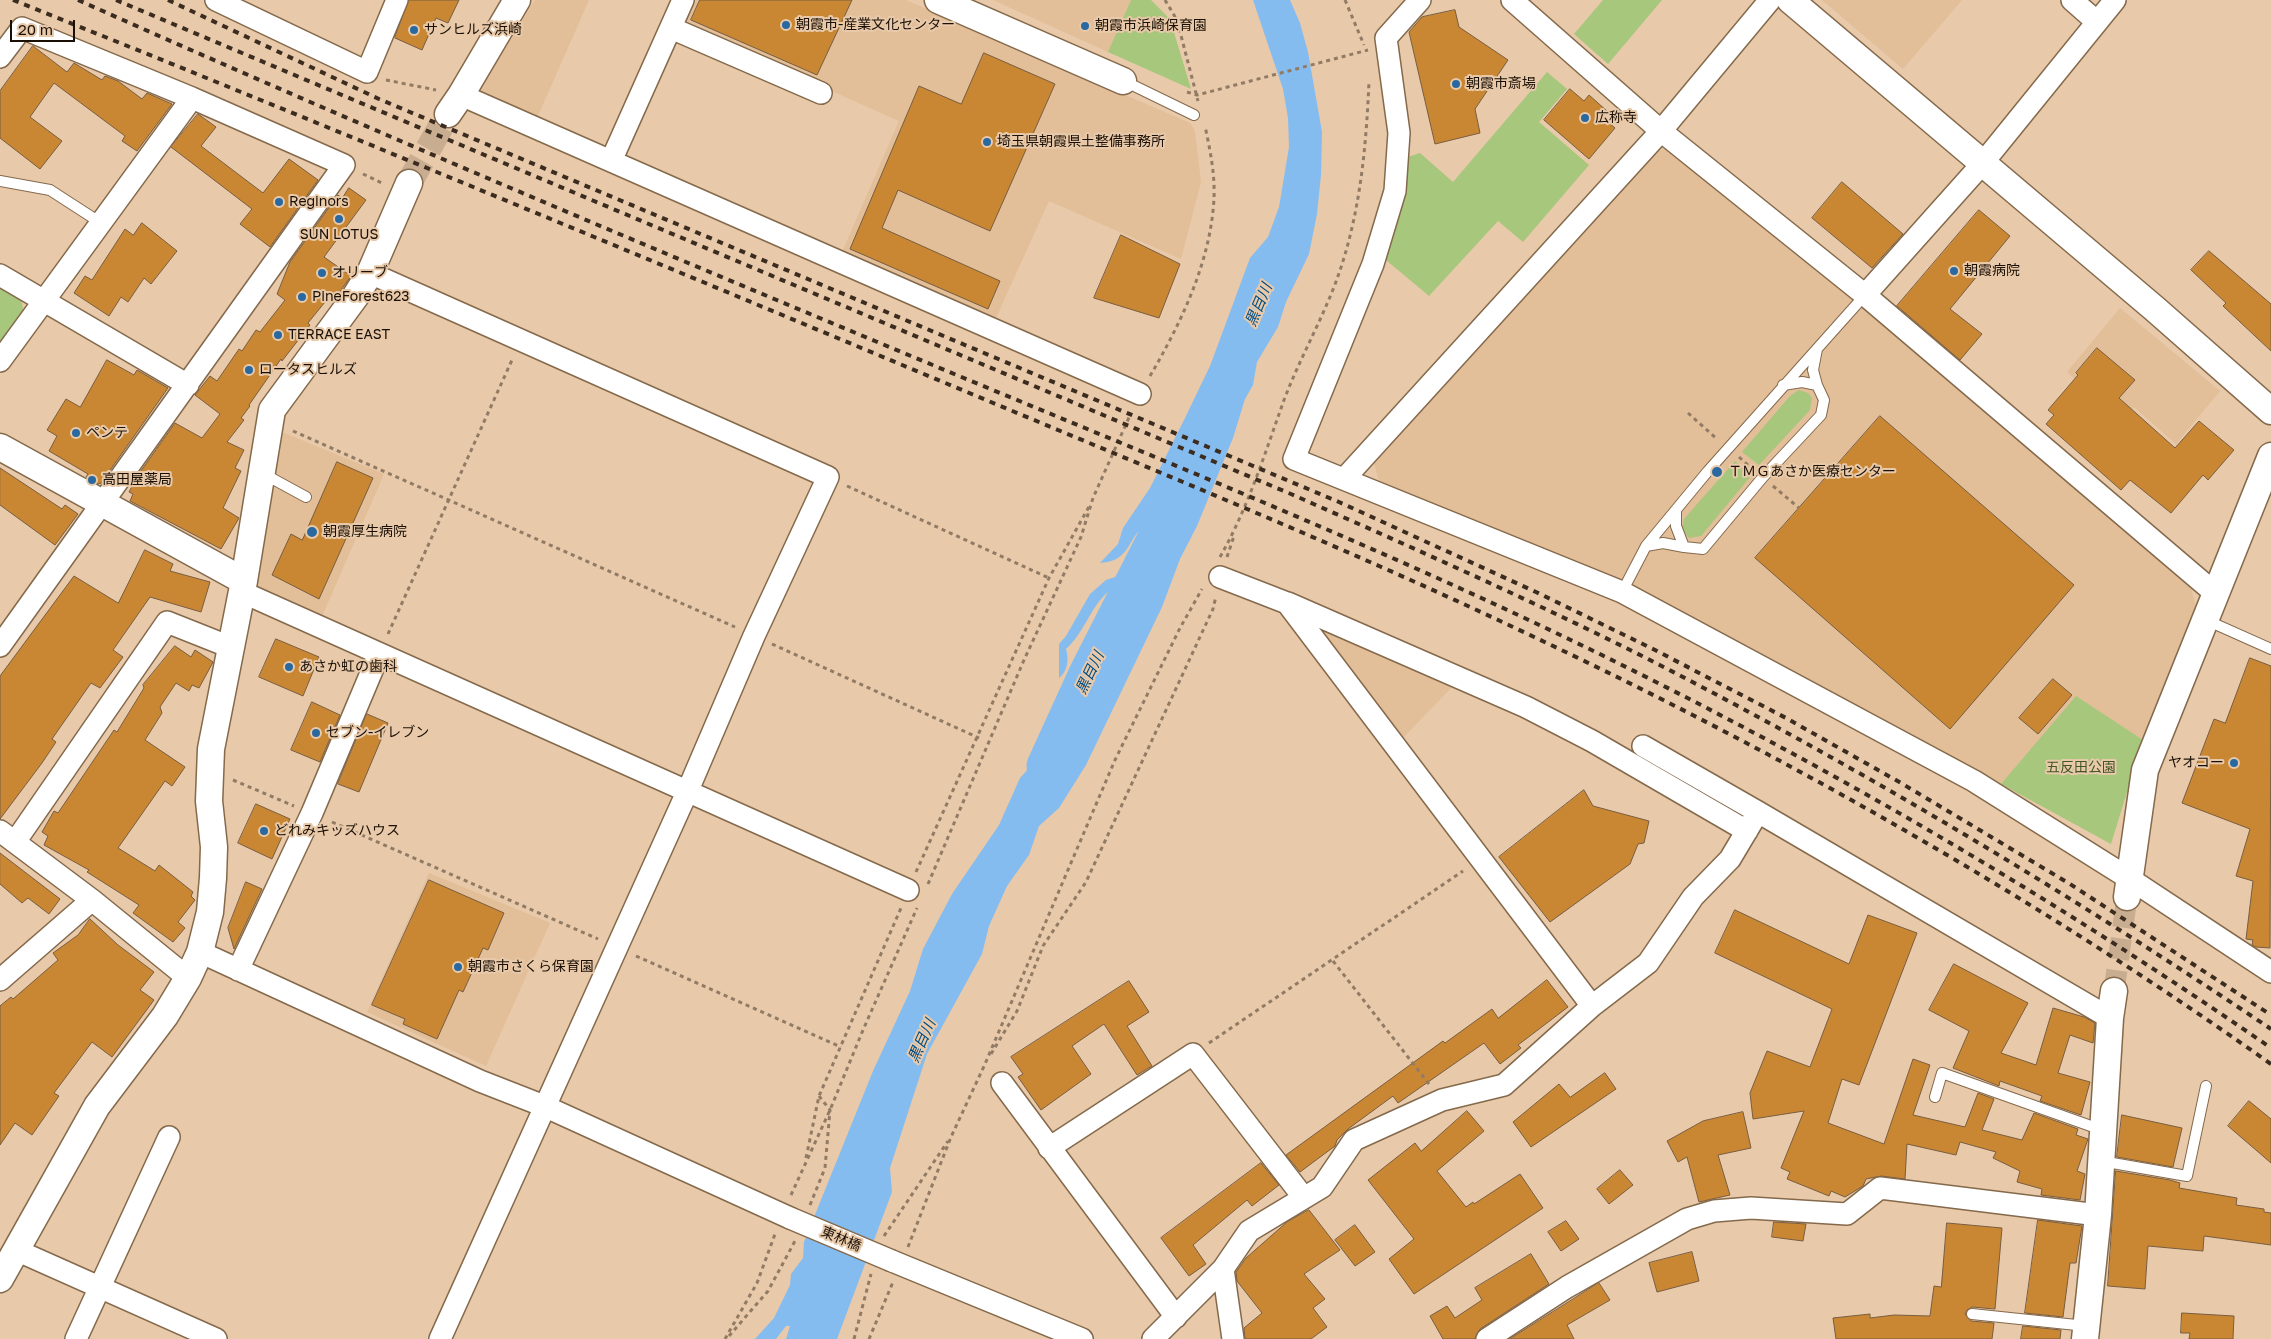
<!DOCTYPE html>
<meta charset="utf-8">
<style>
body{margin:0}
#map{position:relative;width:2271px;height:1339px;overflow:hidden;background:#e8c9a9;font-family:"Golos Text",sans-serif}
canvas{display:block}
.scale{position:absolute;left:10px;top:20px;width:65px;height:22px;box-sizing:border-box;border:2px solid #1a0f05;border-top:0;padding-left:6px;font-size:15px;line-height:18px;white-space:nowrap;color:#1a0f05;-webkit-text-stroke:4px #e8c9a9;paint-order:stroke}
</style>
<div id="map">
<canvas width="2271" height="1339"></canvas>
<div class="scale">20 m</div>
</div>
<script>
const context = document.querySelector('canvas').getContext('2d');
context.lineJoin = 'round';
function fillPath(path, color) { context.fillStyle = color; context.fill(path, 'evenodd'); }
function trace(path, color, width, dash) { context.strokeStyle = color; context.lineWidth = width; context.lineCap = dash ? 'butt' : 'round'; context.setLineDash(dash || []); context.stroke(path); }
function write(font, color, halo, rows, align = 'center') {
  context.font = font + ' "Golos Text","Noto Sans JP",sans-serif'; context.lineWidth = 4; context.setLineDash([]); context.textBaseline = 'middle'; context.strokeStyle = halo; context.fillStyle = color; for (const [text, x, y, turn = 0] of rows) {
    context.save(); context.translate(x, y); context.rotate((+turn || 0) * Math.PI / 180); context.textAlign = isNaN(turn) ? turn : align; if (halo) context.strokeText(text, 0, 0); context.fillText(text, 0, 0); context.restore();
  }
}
fillPath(new Path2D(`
 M 535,0 L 589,0 L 537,118 L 479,91 Z
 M 690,0 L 906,0 L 1190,123 L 1195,131 L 1201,182 L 1181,259 L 1049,201 L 995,320 L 842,252 L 899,121 L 679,23 Z
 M 993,0 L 1131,0 L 1108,52 Z
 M 1822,0 L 1962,0 L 1903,69 Z
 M 1673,148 L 2190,583 L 2196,608 L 2143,740 L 2076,697 L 2001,784 L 1873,713 L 1614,580 L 1380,485 L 1373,459 L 1650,152 Z
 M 2120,308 L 2220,391 L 2176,444 L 2134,407 L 2122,419 L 2067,372 Z
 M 282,432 L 384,474 L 320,621 L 255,590 Z
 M 1323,626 L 1452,687 L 1401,740 L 1316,631 Z
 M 429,873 L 550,923 L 486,1066 L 367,1012 Z`), '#e2be99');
fillPath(new Path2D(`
 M 1131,0 L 1151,0 L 1170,19 L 1191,89 L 1108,52 Z
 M 1603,0 L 1662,0 L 1608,64 L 1574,34 Z
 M 1547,72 L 1567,89 L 1539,122 L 1589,165 L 1523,242 L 1498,221 L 1429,296 L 1386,260 L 1405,195 L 1408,157 L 1420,153 L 1453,182 Z
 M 0,287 L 21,299 L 24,313 L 0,346 Z
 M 1799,390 L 1808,393 L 1812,398 L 1810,410 L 1759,465 L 1742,452 L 1790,396 Z
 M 1735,461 L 1751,476 L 1701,536 L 1689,538 L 1682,529 L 1684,519 Z
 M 2076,696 L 2143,740 L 2111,844 L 2001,784 Z`), '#a6c77c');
fillPath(new Path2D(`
 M 1253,0 L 1290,0 L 1300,23 L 1308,52 L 1322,132 L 1321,175 L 1317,214 L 1309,254 L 1286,302 L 1278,327 L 1257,362 L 1253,385 L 1245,399 L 1233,438 L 1197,526 L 1180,559 L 1162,607 L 1086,765 L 1059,808 L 1039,826 L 1029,855 L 1007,886 L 989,926 L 982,954 L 927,1054 L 890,1168 L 892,1192 L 837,1339 L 786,1339 L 790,1326 L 786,1326 L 776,1339 L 755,1339 L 774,1318 L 790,1285 L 791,1274 L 803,1258 L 804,1242 L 873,1071 L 910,991 L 923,949 L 952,894 L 999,825 L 1020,778 L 1040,756 L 1055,721 L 1059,717 L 1072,720 L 1081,717 L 1087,707 L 1090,689 L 1115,647 L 1138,584 L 1136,580 L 1118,598 L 1115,599 L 1109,591 C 1090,607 1085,632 1066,649 C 1069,659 1068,671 1059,678 L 1059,644 L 1066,636 L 1090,594 L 1106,580 L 1124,574 L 1134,563 L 1138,550 L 1150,537 L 1149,524 C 1126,534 1134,561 1100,563 L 1118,544 L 1123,528 L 1150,488 L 1184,420 L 1210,366 L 1250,258 L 1268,237 L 1279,207 L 1289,147 L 1288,118 L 1283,89 Z`), '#85bcf0');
trace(new Path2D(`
 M 1046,766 L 1088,674 L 1160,532`), '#85bcf0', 39);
const building = new Path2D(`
 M 409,0 L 459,0 L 448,23 L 436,18 L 422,50 L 395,38 Z
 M 700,0 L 852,0 L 817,75 L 691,20 Z
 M 1455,10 L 1459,27 L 1508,60 L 1475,109 L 1480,133 L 1435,144 L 1409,32 L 1422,17 Z
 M 33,46 L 67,72 L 74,63 L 102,80 L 105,76 L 118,81 L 142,99 L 147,93 L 172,104 L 137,151 L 122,141 L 125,136 L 54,83 L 30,117 L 62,141 L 40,169 L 0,138 L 0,91 Z
 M 984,53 L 1055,84 L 990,231 L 898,190 L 882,228 L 1000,281 L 988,309 L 850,249 L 919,86 L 961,104 Z
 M 1570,89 L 1584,101 L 1589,95 L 1607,111 L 1602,117 L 1615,128 L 1589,159 L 1544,120 Z
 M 198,114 L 216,127 L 201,146 L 263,193 L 289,159 L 318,180 L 270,247 L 240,224 L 252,209 L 171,147 Z
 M 1842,182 L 1903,234 L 1872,268 L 1812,218 Z
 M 349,188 L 366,200 L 324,257 L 351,276 L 334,300 L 329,297 L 308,323 L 310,325 L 282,361 L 281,359 L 249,405 L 250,406 L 241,418 L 244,420 L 227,442 L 244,450 L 235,468 L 241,471 L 223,508 L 239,518 L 221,549 L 130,501 L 133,494 L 129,492 L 138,475 L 175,423 L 202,438 L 220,414 L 195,395 L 210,376 L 217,381 L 239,349 L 242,351 L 256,330 L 260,332 L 285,300 L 277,294 L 290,262 L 338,195 L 342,198 Z
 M 1979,210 L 2010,236 L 1950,309 L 1982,334 L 1960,360 L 1897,306 Z
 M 142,223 L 177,251 L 151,284 L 144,278 L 128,302 L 121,297 L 109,316 L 74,293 L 85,276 L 92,280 L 125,229 L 133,235 Z
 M 1121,235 L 1180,264 L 1159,318 L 1094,298 Z
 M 2209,251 L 2271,304 L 2271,351 L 2223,306 L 2226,303 L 2191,270 Z
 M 2097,348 L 2135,380 L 2119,398 L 2175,448 L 2199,421 L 2234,450 L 2208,480 L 2203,475 L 2171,513 L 2130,480 L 2121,490 L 2046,424 L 2054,415 L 2048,410 L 2078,375 L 2076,373 Z
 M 107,360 L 134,375 L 137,370 L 168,388 L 101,483 L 98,484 L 86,477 L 88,474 L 49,451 L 57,436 L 47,430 L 66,399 L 80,407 Z
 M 1880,416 L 2074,585 L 1950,729 L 1755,558 Z
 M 337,462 L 373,478 L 319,599 L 272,575 L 291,534 L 302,540 Z
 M 0,468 L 62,509 L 65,505 L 78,514 L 55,545 L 0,505 Z
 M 145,550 L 173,564 L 170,571 L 210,582 L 201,612 L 150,597 L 113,650 L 123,657 L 100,688 L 91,683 L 52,739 L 56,742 L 42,763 L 0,819 L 0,676 L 74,576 L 118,603 Z
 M 276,639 L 319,657 L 303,696 L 259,677 Z
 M 175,646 L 191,657 L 195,650 L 213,662 L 212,664 L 199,688 L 192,685 L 189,691 L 176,683 L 160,707 L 162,713 L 145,740 L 185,767 L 172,786 L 165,781 L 118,848 L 155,871 L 159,865 L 193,892 L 191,896 L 195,900 L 178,922 L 185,928 L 173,942 L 133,913 L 139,905 L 87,872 L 89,870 L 44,845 L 48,836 L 42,832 L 54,811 L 58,813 L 114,730 L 117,732 L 144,688 L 143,685 Z
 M 2250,658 L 2271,666 L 2270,948 L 2256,947 L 2252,945 L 2253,940 L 2246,939 L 2253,881 L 2236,876 L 2250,829 L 2182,803 L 2214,719 L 2225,723 Z
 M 2053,679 L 2072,695 L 2038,734 L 2019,718 Z
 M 312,702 L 340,715 L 320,762 L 291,750 Z
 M 367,714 L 388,723 L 359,792 L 338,784 Z
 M 1584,790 L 1593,806 L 1649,821 L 1644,843 L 1638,844 L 1630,864 L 1550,922 L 1499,857 Z
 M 256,804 L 290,819 L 272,859 L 238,843 Z
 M 0,853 L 60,899 L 49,914 L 28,898 L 22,903 L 0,884 Z
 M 429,880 L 504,913 L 488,950 L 483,948 L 463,992 L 459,990 L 437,1039 L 403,1024 L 405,1019 L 372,1005 Z
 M 246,882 L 262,889 L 234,949 L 228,928 Z
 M 1735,910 L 1849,964 L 1868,915 L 1917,933 L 1859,1085 L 1842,1079 L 1828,1123 L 1884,1144 L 1913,1059 L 1930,1065 L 1913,1115 L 1965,1127 L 1978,1093 L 1994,1099 L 1982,1130 L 2022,1140 L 2034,1113 L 2078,1129 L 2076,1135 L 2088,1139 L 2077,1171 L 2085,1174 L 2080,1200 L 2041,1195 L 2042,1189 L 2017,1182 L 2020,1171 L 1993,1158 L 1996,1152 L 1960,1142 L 1956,1155 L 1907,1144 L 1905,1179 L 1881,1176 L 1866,1179 L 1863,1186 L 1845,1197 L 1831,1191 L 1829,1196 L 1787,1179 L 1790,1172 L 1781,1168 L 1804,1111 L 1753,1119 L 1750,1093 L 1767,1051 L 1810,1067 L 1832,1009 L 1715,953 Z
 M 90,919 L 118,945 L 154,972 L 140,990 L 154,1000 L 112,1057 L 92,1042 L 54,1093 L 59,1096 L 32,1135 L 15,1123 L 0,1145 L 0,1006 L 11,997 L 13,999 L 58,960 L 53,953 L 78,935 Z
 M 1954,964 L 2028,1003 L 2001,1053 L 2036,1065 L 2053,1008 L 2084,1017 L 2095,1023 L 2093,1043 L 2070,1035 L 2058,1073 L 2090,1082 L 2081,1115 L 2040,1101 L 2042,1096 L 2000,1081 L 1999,1086 L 1953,1068 L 1969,1031 L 1929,1010 Z
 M 1547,980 L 1568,1007 L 1518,1045 L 1521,1048 L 1500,1064 L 1484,1043 L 1398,1103 L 1393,1096 L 1348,1129 L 1337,1140 L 1335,1146 L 1300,1172 L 1286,1155 L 1443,1041 L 1445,1043 L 1492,1009 L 1498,1018 Z
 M 1129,981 L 1149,1012 L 1127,1026 L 1152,1066 L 1137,1075 L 1104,1024 L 1072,1046 L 1091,1074 L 1041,1110 L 1018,1077 L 1023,1074 L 1011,1057 Z
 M 1605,1073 L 1616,1089 L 1531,1147 L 1513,1122 L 1559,1084 L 1570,1097 Z
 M 2249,1101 L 2271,1119 L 2271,1163 L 2228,1126 Z
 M 1467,1111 L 1484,1131 L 1437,1171 L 1466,1207 L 1473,1202 L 1474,1204 L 1520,1174 L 1543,1208 L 1414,1294 L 1389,1259 L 1414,1239 L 1368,1180 L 1415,1143 L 1421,1151 Z
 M 1743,1112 L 1751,1148 L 1718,1155 L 1730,1195 L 1699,1202 L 1687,1157 L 1678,1162 L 1667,1141 L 1703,1121 Z
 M 2122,1115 L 2182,1128 L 2173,1167 L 2117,1157 Z
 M 1261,1163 L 1279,1185 L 1252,1206 L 1247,1200 L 1193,1245 L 1206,1264 L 1189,1276 L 1161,1238 Z
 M 1620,1170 L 1633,1185 L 1609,1204 L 1597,1189 Z
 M 2116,1171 L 2170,1180 L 2180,1183 L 2179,1188 L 2237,1198 L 2236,1205 L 2264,1209 L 2264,1212 L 2271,1213 L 2271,1245 L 2204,1236 L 2203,1251 L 2148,1246 L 2145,1289 L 2108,1286 Z
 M 1309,1210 L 1340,1250 L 1304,1274 L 1325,1299 L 1313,1308 L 1327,1327 L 1311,1339 L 1245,1339 L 1244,1328 L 1262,1313 L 1237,1281 L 1236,1272 L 1246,1258 L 1287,1222 Z
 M 2038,1220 L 2082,1226 L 2076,1263 L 2070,1263 L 2063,1317 L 2025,1313 Z
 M 1566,1221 L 1579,1239 L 1561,1251 L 1548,1232 Z
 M 1774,1222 L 1806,1224 L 1803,1241 L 1772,1237 Z
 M 1947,1223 L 2002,1228 L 1995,1309 L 1972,1307 L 1967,1310 L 1965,1314 L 1971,1321 L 1994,1323 L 1992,1339 L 1836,1339 L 1833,1318 L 1870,1314 L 1870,1318 L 1894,1315 L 1930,1316 L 1934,1286 L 1941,1287 Z
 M 1355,1225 L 1375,1252 L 1355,1266 L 1335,1240 Z
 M 1692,1252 L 1699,1281 L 1657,1292 L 1649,1263 Z
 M 1531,1254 L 1549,1284 L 1480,1329 L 1475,1339 L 1443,1339 L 1430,1316 L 1447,1306 L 1455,1318 L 1482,1300 L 1475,1288 Z
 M 1599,1283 L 1610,1300 L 1567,1325 L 1574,1339 L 1510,1339 Z
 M 2182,1313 L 2234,1316 L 2233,1339 L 2189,1339 L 2190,1333 L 2181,1333 Z
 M 2023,1326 L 2061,1330 L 2060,1339 L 2021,1339 Z`);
fillPath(building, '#c98733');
trace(building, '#785d40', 1);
trace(new Path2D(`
 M 2114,991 L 2127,897`), '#c9ad90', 21, [21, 11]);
trace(new Path2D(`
 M 409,183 L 448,114`), '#c9ad90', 26, [26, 13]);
const service = new Path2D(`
 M 1124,81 L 1194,115
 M 0,181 L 50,190 L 101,223
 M 1817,385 L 1813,370 L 1817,349
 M 262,473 L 306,497
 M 1676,510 L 1676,526 L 1684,547 L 1703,549 L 1763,477 L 1821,415 L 1824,400 L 1817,385 L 1802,382 L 1783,385
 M 1646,546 L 1663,543 L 1684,547
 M 1622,592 L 1646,546 L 1708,471 L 1865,295
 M 2206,620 L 2271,649
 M 1935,1097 L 1942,1073 L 2102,1130
 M 2101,1161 L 2187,1176 L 2206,1086
 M 1972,1314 L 2086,1326`);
const minor = new Path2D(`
 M 216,0 L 367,72 L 397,0
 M 1420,0 L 1386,38 L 1399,133 L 1395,191 L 1373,264 L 1294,459 L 1622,592 L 1974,781 L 2130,879 L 2271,972
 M 1512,0 L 1661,131 L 1865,295 L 2216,594
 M 2072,0 L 2097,22
 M 671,28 L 821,93
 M 0,57 L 22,28 L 192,98 L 344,165 L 0,646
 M 461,95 L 1140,394
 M 611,161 L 683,0
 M 370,273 L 828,477 L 754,636 L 688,790 L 440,1339
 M 0,275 L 188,385
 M 1865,295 L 1982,164 L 2115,0
 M 0,361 L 192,98
 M 1344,479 L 1661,131 L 1770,0
 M 1220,577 L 1287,603 L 1592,1006
 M 242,592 L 908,890
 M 1288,603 L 1526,707 L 1592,741 L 1747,831
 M 1643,746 L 1758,812 L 2110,1018
 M 0,831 L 92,900 L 188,978
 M 15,842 L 167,622 L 230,647
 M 200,952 L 480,1081 L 544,1106 L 790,1218
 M 238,970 L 312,813 L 379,654
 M 0,980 L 92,900
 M 1002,1083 L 1176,1317
 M 1049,1148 L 1193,1054 L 1304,1198
 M 16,1250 L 216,1339
 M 892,1261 L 1082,1339
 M 1223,1269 L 1233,1339
 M 76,1339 L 169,1137
 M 1153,1339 L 1223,1269 L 1249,1231 L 1322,1187 L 1354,1140 L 1442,1100 L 1504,1085 L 1592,1006 L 1648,963 L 1693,897 L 1730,859 L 1758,812
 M 1487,1339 L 1567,1287 L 1687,1219 L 1714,1211 L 1751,1208 L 1847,1214 L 1880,1188 L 2098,1215`);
const tertiary = new Path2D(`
 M 938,0 L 1123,81
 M 1790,0 L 2155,309 L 2271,411
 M 448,114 L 461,95 L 517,0
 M 0,447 L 244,581
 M 2127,897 L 2145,770 L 2271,456
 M 0,1279 L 97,1106 L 165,1016 L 188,978 L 200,952 L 210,912 L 213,878 L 214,847 L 209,801 L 211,749 L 244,581 L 272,410 L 355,297 L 370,273 L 409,183
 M 2085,1339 L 2098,1215 L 2110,1018 L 2114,991`);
trace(service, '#84694b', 12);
trace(minor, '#84694b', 24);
trace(tertiary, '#84694b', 29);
trace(new Path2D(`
 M 1165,0 L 1177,20 L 1198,101
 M 1345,0 L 1364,45
 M 386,80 L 436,90
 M 1187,92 L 1197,95 L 1205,93 L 1368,50
 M 363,174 L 384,184
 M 1150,376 C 1181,323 1211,261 1214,198 C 1215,173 1210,150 1205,126
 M 1688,413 L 1717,439
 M 293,431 L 735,627
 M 1739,457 L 1751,468
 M 847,486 L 1049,578
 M 1773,486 L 1799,508
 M 1220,557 C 1248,508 1265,453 1284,400 C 1298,363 1317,329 1332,292 C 1359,225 1366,153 1369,81
 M 1227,557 L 1234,536
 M 388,634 L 512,360
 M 772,644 L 979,738
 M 233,780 L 294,806
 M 332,822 L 598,939
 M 916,872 L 1049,578 L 1090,505
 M 928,884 L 1024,660 L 1081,537 L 1093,498 L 1131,413
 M 636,956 L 841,1047
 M 1333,961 L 1429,1084
 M 1209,1043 L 1463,871
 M 991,1054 L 1017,1011 L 1043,946 L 1086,882 L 1213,609 L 1216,596
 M 806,1158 L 819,1096 L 901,908
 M 791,1195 L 830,1110 L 863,1030 L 917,908
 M 810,1205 L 825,1168 L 830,1110 L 819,1096
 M 884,1236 L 948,1141
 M 908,1247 L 951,1137 L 985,1064 L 1115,760 L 1180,628 L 1202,589
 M 729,1336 L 768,1291 L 795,1241
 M 725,1339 L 757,1283 L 775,1234
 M 854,1339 L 871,1274
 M 869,1339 L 893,1282`), '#927b65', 3, [4, 4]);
trace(service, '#fff', 10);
trace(minor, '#fff', 21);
trace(tertiary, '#fff', 26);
trace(new Path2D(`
 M 13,0 C 328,126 641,256 955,387 C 1148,468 1343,546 1532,636 C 1789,757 2039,900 2271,1064
 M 78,0 C 354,123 632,240 911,356 C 1155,458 1403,555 1640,674 C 1858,783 2070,909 2271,1048
 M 116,0 L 1291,494 C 1411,547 1531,600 1648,659 C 1863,769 2070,894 2271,1029
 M 168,0 L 379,99 L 1339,502 L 1536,592 L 1653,649 L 1786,718 L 1901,783 L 2070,884 L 2271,1015`), '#3b2c1f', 4, [6, 6]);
const minorBridge = new Path2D(`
 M 790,1218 L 892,1261`);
trace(minorBridge, '#84694b', 24, []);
trace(minorBridge, '#fff', 21);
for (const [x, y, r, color] of [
 [786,25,5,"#2a69a0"],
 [1085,26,5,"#2a69a0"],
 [414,30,5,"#2a69a0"],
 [1456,84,5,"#2a69a0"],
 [1585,118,5,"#2a69a0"],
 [987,142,5,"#2a69a0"],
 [279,202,5,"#2a69a0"],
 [339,219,5,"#2a69a0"],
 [1954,271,5,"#2a69a0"],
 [322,273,5,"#2a69a0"],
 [302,297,5,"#2a69a0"],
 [278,335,5,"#2a69a0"],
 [249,370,5,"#2a69a0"],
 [76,433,5,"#2a69a0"],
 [1717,472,6,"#2a69a0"],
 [92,480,5,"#2a69a0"],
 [312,532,6,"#2a69a0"],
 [289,667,5,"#2a69a0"],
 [316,733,5,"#2a69a0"],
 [2234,763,5,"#2a69a0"],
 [264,831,5,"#2a69a0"],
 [458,967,5,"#2a69a0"]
]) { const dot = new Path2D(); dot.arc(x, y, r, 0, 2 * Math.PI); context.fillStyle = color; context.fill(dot); trace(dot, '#e8c9a9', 2); }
write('14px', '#1a0f05', '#e8c9a9', [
 ["朝霞市-産業文化センター",796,25],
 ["朝霞市浜崎保育園",1095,26],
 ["サンヒルズ浜崎",424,30],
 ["朝霞市斎場",1466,84],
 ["広称寺",1595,118],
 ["埼玉県朝霞県土整備事務所",997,142],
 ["Reginors",289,202],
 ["SUN LOTUS",339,235,"center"],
 ["朝霞病院",1964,271],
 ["オリーブ",332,273],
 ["PineForest623",312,297],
 ["TERRACE EAST",288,335],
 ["ロータスヒルズ",259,370],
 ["ペンテ",86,433],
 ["ＴＭＧあさか医療センター",1728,472],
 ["高田屋薬局",102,480],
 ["朝霞厚生病院",323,532],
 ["あさか虹の歯科",299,667],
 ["セブン-イレブン",326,733],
 ["ヤオコー",2224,763,"right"],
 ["どれみキッズハウス",274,831],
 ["朝霞市さくら保育園",468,967]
], 'left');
write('14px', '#415526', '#e8c9a9', [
 ["五反田公園",2081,768]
]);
write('14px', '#1a0f05', '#e8c9a9', [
 ["東林橋",841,1239,23]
]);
write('italic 15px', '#004d84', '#e8c9a9', [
 ["黒目川",1259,305,-67],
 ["黒目川",1090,673,-64],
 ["黒目川",922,1041,-66]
]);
</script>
